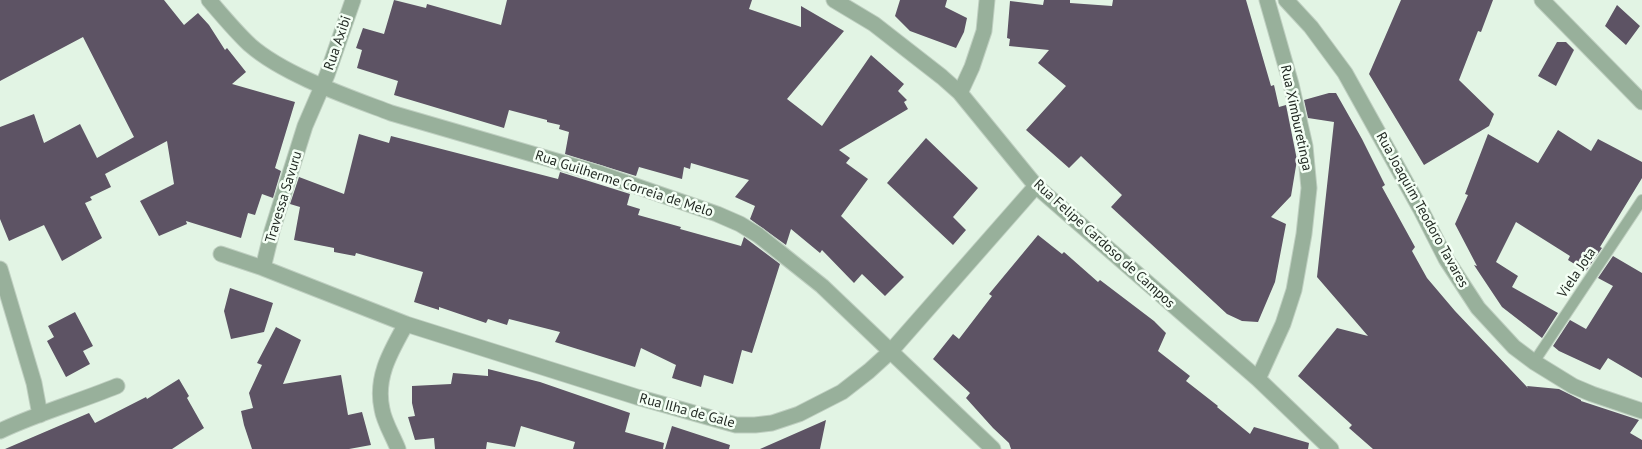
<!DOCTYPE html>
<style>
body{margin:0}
canvas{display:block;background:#e2f4e4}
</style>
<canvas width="1642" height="449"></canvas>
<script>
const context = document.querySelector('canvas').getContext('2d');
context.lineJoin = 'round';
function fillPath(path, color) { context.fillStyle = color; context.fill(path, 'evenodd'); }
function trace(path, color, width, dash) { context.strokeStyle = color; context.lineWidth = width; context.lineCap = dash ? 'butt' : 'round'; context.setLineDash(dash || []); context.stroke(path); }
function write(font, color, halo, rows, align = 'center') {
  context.font = font + ' "PT Sans",sans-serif'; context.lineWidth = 5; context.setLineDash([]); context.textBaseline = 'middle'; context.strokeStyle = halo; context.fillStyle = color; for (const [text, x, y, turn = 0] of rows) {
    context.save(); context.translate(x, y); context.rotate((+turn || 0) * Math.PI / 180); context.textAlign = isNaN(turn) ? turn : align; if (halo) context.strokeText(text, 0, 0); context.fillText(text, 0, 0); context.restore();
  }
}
fillPath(new Path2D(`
 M 0,0 L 164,0 L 184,25 L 198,13 L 209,25 L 225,50 L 227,48 L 246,72 L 232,84 L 295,102 L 275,168 L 281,171 L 273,198 L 262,194 L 255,215 L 248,213 L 241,238 L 186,221 L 187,224 L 159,236 L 140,201 L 174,184 L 167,141 L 105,174 L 111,187 L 90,197 L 92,200 L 85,203 L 102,238 L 62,261 L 44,225 L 9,241 L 0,219 L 0,127 L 34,114 L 44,143 L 80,124 L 97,158 L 134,137 L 83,37 L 0,81 Z
 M 394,0 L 426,8 L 427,4 L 501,25 L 507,0 L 752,0 L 749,9 L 801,27 L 801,6 L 844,31 L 787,99 L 822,126 L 871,55 L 904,84 L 898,91 L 907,100 L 904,102 L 908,109 L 839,150 L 850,158 L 846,163 L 868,179 L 841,216 L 904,277 L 885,296 L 862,274 L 854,283 L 822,250 L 820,253 L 791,229 L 786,245 L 750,219 L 755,206 L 735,197 L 749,180 L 691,163 L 690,169 L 684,167 L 682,179 L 639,167 L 636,176 L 565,154 L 569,132 L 559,129 L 560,125 L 547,122 L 547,120 L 509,110 L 504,128 L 394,95 L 398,81 L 357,68 L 362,50 L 356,48 L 363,28 L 384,34 Z
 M 900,0 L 947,0 L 945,7 L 967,18 L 964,32 L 956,48 L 910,31 L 895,16 Z
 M 1044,0 L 1070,0 L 1070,3 L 1112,6 L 1113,0 L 1246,0 L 1271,86 L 1274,85 L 1279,107 L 1286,105 L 1297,160 L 1291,196 L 1271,217 L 1286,224 L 1275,282 L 1258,322 L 1242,321 L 1227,314 L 1111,207 L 1122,195 L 1081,156 L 1069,168 L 1026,130 L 1066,86 L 1038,63 L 1049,50 L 1009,46 L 1010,39 L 1007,38 L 1010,1 L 1043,5 Z
 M 1401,0 L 1493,0 L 1481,32 L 1478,31 L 1459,80 L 1494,114 L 1489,126 L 1424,165 L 1369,74 Z
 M 1617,5 L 1640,26 L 1626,45 L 1605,26 Z
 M 1557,42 L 1566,42 L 1574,50 L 1556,86 L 1538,76 Z
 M 1329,93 L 1336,93 L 1362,139 L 1385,185 L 1382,187 L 1415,247 L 1412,251 L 1427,278 L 1455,311 L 1528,388 L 1527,386 L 1559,389 L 1581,400 L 1581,401 L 1639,420 L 1630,433 L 1642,440 L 1642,449 L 1373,449 L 1349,428 L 1352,425 L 1298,376 L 1337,328 L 1368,336 L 1317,277 L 1334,122 L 1308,118 L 1304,100 Z
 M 1558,130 L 1591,151 L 1598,139 L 1642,162 L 1642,178 L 1600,247 L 1602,248 L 1586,271 L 1568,260 L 1570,256 L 1516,222 L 1496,262 L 1518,276 L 1512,287 L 1558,313 L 1542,338 L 1502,307 L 1474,265 L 1477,266 L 1455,224 L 1468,195 L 1465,194 L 1488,134 L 1538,163 Z
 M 359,134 L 389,143 L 391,136 L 558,179 L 560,172 L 630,194 L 627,205 L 640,209 L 638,215 L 681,227 L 680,229 L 741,246 L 744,237 L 780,264 L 752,353 L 742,350 L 733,384 L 704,375 L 701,387 L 672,378 L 676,365 L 641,348 L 635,367 L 555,342 L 560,332 L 509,319 L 507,325 L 488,319 L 486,323 L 439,307 L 439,310 L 414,302 L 423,272 L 356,253 L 355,256 L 334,252 L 334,248 L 294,240 L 300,207 L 290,204 L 299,177 L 344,194 Z
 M 926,138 L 978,188 L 953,217 L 966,230 L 953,245 L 887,183 Z
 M 1038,235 L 1062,254 L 1064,252 L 1098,282 L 1100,280 L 1154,321 L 1166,333 L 1158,351 L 1190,376 L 1186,381 L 1218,406 L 1217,407 L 1250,434 L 1254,427 L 1309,443 L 1308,449 L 1011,449 L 1009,443 L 993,428 L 966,398 L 970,393 L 933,359 L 953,334 L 959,339 L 992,296 L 989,294 Z
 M 1613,256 L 1642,273 L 1642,378 L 1608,358 L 1600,370 L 1559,351 L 1553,346 L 1570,320 L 1586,329 L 1613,286 L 1598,278 Z
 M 230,288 L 273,303 L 264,332 L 231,339 L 224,311 Z
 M 75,312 L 93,346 L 83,351 L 90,364 L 66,377 L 47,341 L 54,337 L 48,326 Z
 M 276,327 L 301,340 L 283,384 L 341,375 L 348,415 L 362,412 L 371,445 L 349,449 L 252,449 L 244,425 L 241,411 L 253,408 L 249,393 L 262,365 L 257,363 Z
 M 488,369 L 540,382 L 630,413 L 625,432 L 664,443 L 663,449 L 573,449 L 575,442 L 521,426 L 515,447 L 487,442 L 486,449 L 435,449 L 434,438 L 415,440 L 408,417 L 415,416 L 412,403 L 412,386 L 451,384 L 453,373 L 488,376 Z
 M 179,379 L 189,396 L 187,398 L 204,428 L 172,449 L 5,449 L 89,413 L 95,423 L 146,397 L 147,399 Z
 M 826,420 L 820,449 L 760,449 Z
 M 672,426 L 730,445 L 729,449 L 665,449 Z`), '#5d5364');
const lane = new Path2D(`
 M 1534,362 L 1642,200`);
const street = new Path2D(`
 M 209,0 C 222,15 235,31 250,45 C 284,75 349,97 391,113 L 601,174 L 717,214 L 740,224 L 758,235 L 822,286 L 993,449
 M 834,0 L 874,24 L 942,77 L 960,93 L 1036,186 L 1258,379 L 1331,449
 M 1286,0 L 1311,27 L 1345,73 L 1420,208 L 1446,259 L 1478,308 L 1514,347 L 1534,362 L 1573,386 L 1592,394 L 1642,411
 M 1542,0 L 1642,102
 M 960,93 L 972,67 L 984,31 L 987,0
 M 221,254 L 263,268 L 272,231 L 305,126 L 327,75 L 353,0
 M 263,268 L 406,324 L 637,397 L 736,425 L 755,425 L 772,423 L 799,414 L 842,392 L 869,371 L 891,351 L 1036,186
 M 0,269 L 34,383 L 40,415
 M 1258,379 L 1283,324 L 1294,290 L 1304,234 L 1309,188 L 1305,146 L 1291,84 L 1267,0
 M 0,431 C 38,413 78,402 117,386
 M 398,449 C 393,436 384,422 382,409 C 375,377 391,351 406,324`);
trace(lane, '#bfcfc1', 12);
trace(street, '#bfcfc1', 17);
trace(lane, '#98b09b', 10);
trace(street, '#98b09b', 15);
write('14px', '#222923', '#f4fff5', [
 ["Rua Axibi",338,43,-71],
 ["Rua Ximburetinga",1296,118,78],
 ["Rua Guilherme Correia de Melo",624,184,18],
 ["Travessa Savuru",284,197,-73],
 ["Rua Joaquim Teodoro Tavares",1422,210,61],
 ["Rua Felipe Cardoso de Campos",1104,244,42],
 ["Viela Jota",1577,273,-56],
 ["Rua Ilha de Gale",687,411,15]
]);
</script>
